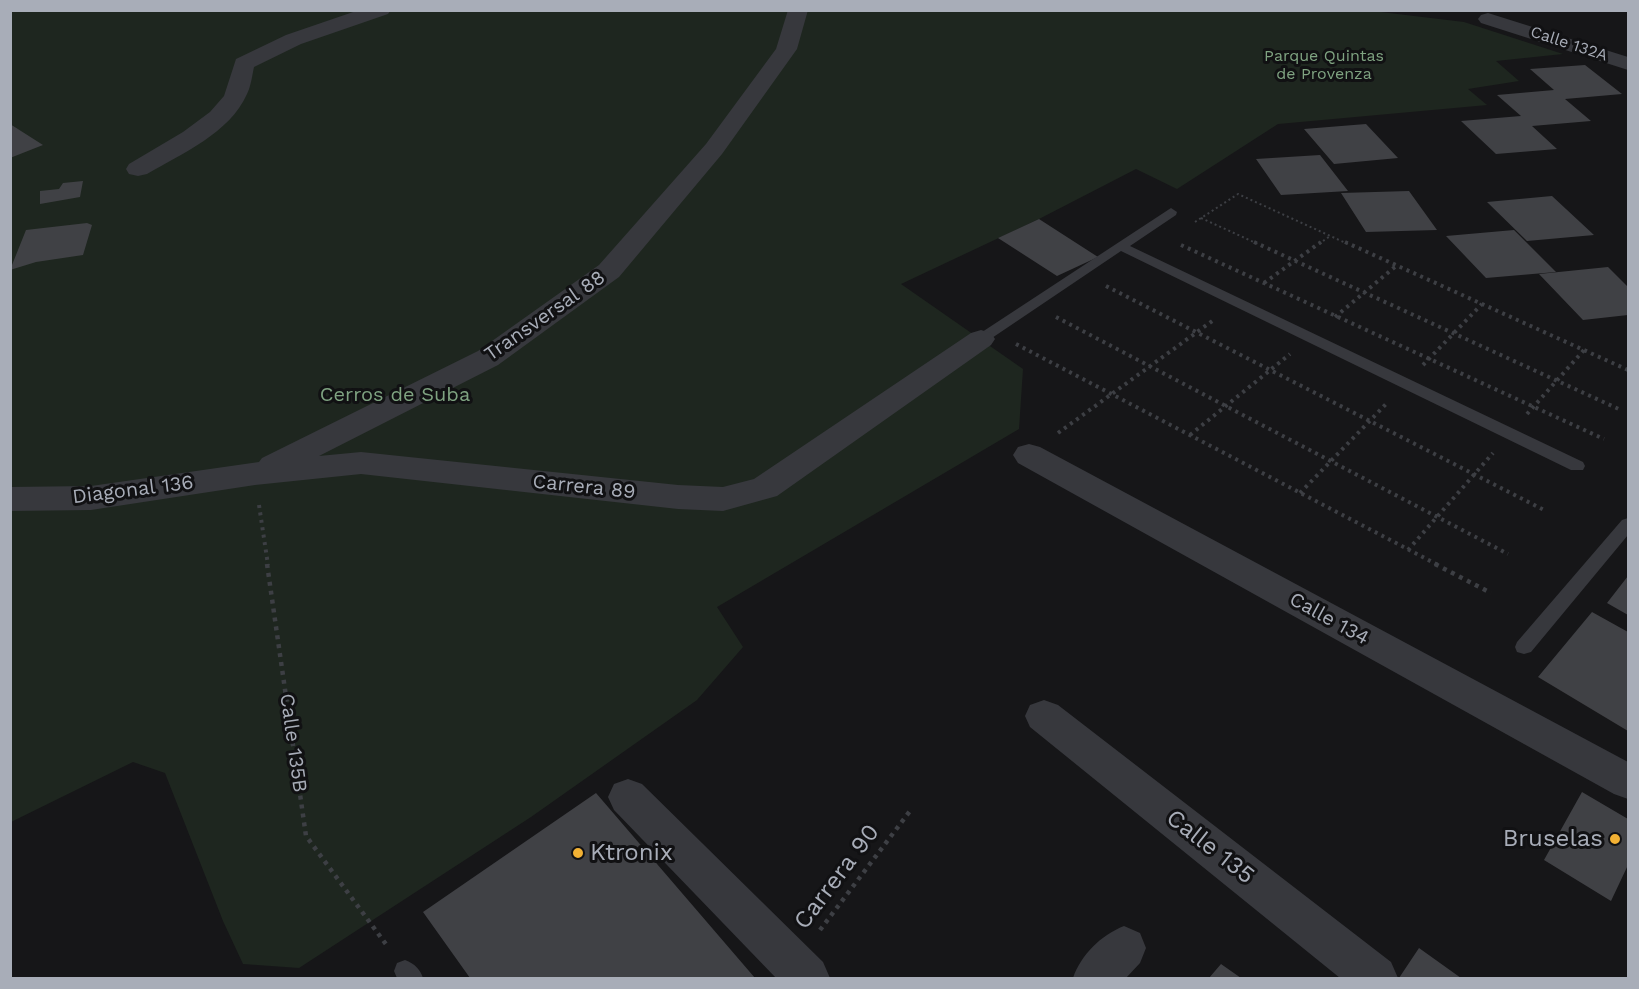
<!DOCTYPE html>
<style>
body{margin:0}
#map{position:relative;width:1639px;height:989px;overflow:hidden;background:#161618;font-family:"Work Sans",sans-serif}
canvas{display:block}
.frame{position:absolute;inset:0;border:12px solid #a8adb8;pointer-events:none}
</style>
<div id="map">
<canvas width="1639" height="989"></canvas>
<div class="frame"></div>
</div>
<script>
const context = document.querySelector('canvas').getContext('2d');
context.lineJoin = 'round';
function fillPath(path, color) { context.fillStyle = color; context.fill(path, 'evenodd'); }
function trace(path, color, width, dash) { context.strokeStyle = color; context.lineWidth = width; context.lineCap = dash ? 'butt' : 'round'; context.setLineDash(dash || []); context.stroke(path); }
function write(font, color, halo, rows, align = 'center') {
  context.font = font + ' "Work Sans",sans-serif'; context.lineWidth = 6; context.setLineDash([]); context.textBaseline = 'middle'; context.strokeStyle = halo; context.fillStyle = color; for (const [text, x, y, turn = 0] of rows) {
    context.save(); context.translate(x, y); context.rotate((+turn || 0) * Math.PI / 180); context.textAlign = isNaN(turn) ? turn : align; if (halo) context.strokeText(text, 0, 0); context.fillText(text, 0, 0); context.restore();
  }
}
fillPath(new Path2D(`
 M 1364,10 L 1464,22 L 1563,54 L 1496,61 L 1519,81 L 1468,89 L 1487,105 L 1278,124 L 1177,189 L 1136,169 L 1039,219 L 901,284 L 1023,369 L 1019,429 L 717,607 L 743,647 L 697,700 L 531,817 L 299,968 L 243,964 L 223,921 L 165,773 L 133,762 L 11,822 L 11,11 Z`), '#1e261f');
fillPath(new Path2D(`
 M 1585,65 L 1622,94 L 1565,99 L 1591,121 L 1532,126 L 1557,149 L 1496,154 L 1461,121 L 1521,116 L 1497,95 L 1554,90 L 1530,69 Z
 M 10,124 L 43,145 L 10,158 Z
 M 1366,124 L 1398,158 L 1334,164 L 1304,129 Z
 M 1320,155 L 1348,191 L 1281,195 L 1256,159 Z
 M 83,181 L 80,197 L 40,204 L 40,191 L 59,189 L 63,183 Z
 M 1409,191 L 1437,230 L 1366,232 L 1341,193 Z
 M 1552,196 L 1594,235 L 1527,241 L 1487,202 Z
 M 1039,219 L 1098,257 L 1057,276 L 998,238 Z
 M 87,223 L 92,225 L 83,255 L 36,262 L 10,270 L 26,230 Z
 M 1514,230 L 1556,272 L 1486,278 L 1446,236 Z
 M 1608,267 L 1628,287 L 1628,315 L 1583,320 L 1539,274 Z
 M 1628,576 L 1628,615 L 1607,603 Z
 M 1592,612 L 1628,632 L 1628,731 L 1538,677 Z
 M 1582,792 L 1628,819 L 1628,865 L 1611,901 L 1544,860 Z
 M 596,793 L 755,978 L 470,978 L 423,912 Z
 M 1419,948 L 1461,978 L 1399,978 Z
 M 1221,964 L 1241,978 L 1209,978 Z`), '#404145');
trace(new Path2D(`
 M 1201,218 L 1258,244
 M 1195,222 L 1238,194 L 1348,244
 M 1319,244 L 1330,236`), '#3d3f44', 2, [2, 3]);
trace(new Path2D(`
 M 1254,242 L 1621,410
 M 1345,242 L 1628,370
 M 1181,245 L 1604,439
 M 1264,283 L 1321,242
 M 1106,286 L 1544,510
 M 1056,317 L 1508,554
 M 1335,317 L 1396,266
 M 1016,344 L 1438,565
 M 1423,365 L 1482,304
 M 1527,414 L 1584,350
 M 1058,433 L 1215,319
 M 1190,435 L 1290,354
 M 1300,493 L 1387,403
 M 259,505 L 268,565
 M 1408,550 L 1493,453`), '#3d3f44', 4, [3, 4.5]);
trace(new Path2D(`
 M 267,564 L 306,836 L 388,947
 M 1435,564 L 1491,593
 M 820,930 L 910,811`), '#3d3f44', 4.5, [4, 5]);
fillPath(new Path2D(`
 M 1171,208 L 1177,212 L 1176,215 L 1130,246 L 1583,462 L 1585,466 L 1583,470 L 1571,470 L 1121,251 L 986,342 L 976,342 L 974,339 L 976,336 Z
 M 1628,518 L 1628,535 L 1531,652 L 1524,654 L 1517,652 L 1515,647 L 1517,642 L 1622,520 Z
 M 405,960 C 415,964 420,969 423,978 L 397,978 L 394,971 L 397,963 Z`), '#37383d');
fillPath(new Path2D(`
 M 359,10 L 391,10 L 388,14 L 301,44 L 254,67 C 252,76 251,86 247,94 C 230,133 181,154 147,174 L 138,176 L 129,174 L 126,169 L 129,164 L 183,132 L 210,112 L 224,96 L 236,59 L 286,35 Z
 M 788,10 L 808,10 L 797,49 L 722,154 L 619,277 L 498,365 L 319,456 L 361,452 L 678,485 L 723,487 L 754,479 L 971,333 L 981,330 L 991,333 L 995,339 L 991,345 L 777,496 L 723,511 L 678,509 L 361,474 L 255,485 L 91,510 L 10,511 L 10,487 L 91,486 L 259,462 L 262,458 L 478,351 L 599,265 L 706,144 L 776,49 Z
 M 1488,13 L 1628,57 L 1628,70 L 1481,23 L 1478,19 L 1481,15 Z
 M 1029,444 L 1040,447 L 1628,762 L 1628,799 L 1614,794 L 1018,463 L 1013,455 L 1018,447 Z
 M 1044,700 L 1058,705 L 1391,962 L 1398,978 L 1340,978 L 1030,727 L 1025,716 L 1030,705 Z
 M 628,779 L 642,784 L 823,962 L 830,978 L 776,978 L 614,810 L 608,797 L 614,784 Z
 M 1124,926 L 1140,933 L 1146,948 L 1140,963 L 1126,978 L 1073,978 C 1081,955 1101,935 1124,926 Z`), '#37383d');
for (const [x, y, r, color] of [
 [1615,839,6,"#f2b134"],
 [578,853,6,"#f2b134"]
]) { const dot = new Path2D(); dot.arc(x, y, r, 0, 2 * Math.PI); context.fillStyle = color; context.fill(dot); trace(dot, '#111113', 2); }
write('16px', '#a8adb8', '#111113', [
 ["Calle 132A",1569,44,18]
]);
write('16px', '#7fa381', '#111113', [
 ["Parque Quintas",1324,56],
 ["de Provenza",1324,74]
]);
write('20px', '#a8adb8', '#111113', [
 ["Transversal 88",545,316,-35],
 ["Carrera 89",584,487,6],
 ["Diagonal 136",133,490,-7],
 ["Calle 134",1329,619,29],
 ["Calle 135B",293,743,82]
]);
write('20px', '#7fa381', '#111113', [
 ["Cerros de Suba",395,395]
]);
write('24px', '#a8adb8', '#111113', [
 ["Bruselas",1603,839],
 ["Ktronix",590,853,"left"]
], 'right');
write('24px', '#a8adb8', '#111113', [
 ["Calle 135",1210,847,38],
 ["Carrera 90",837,877,-53]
]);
</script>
